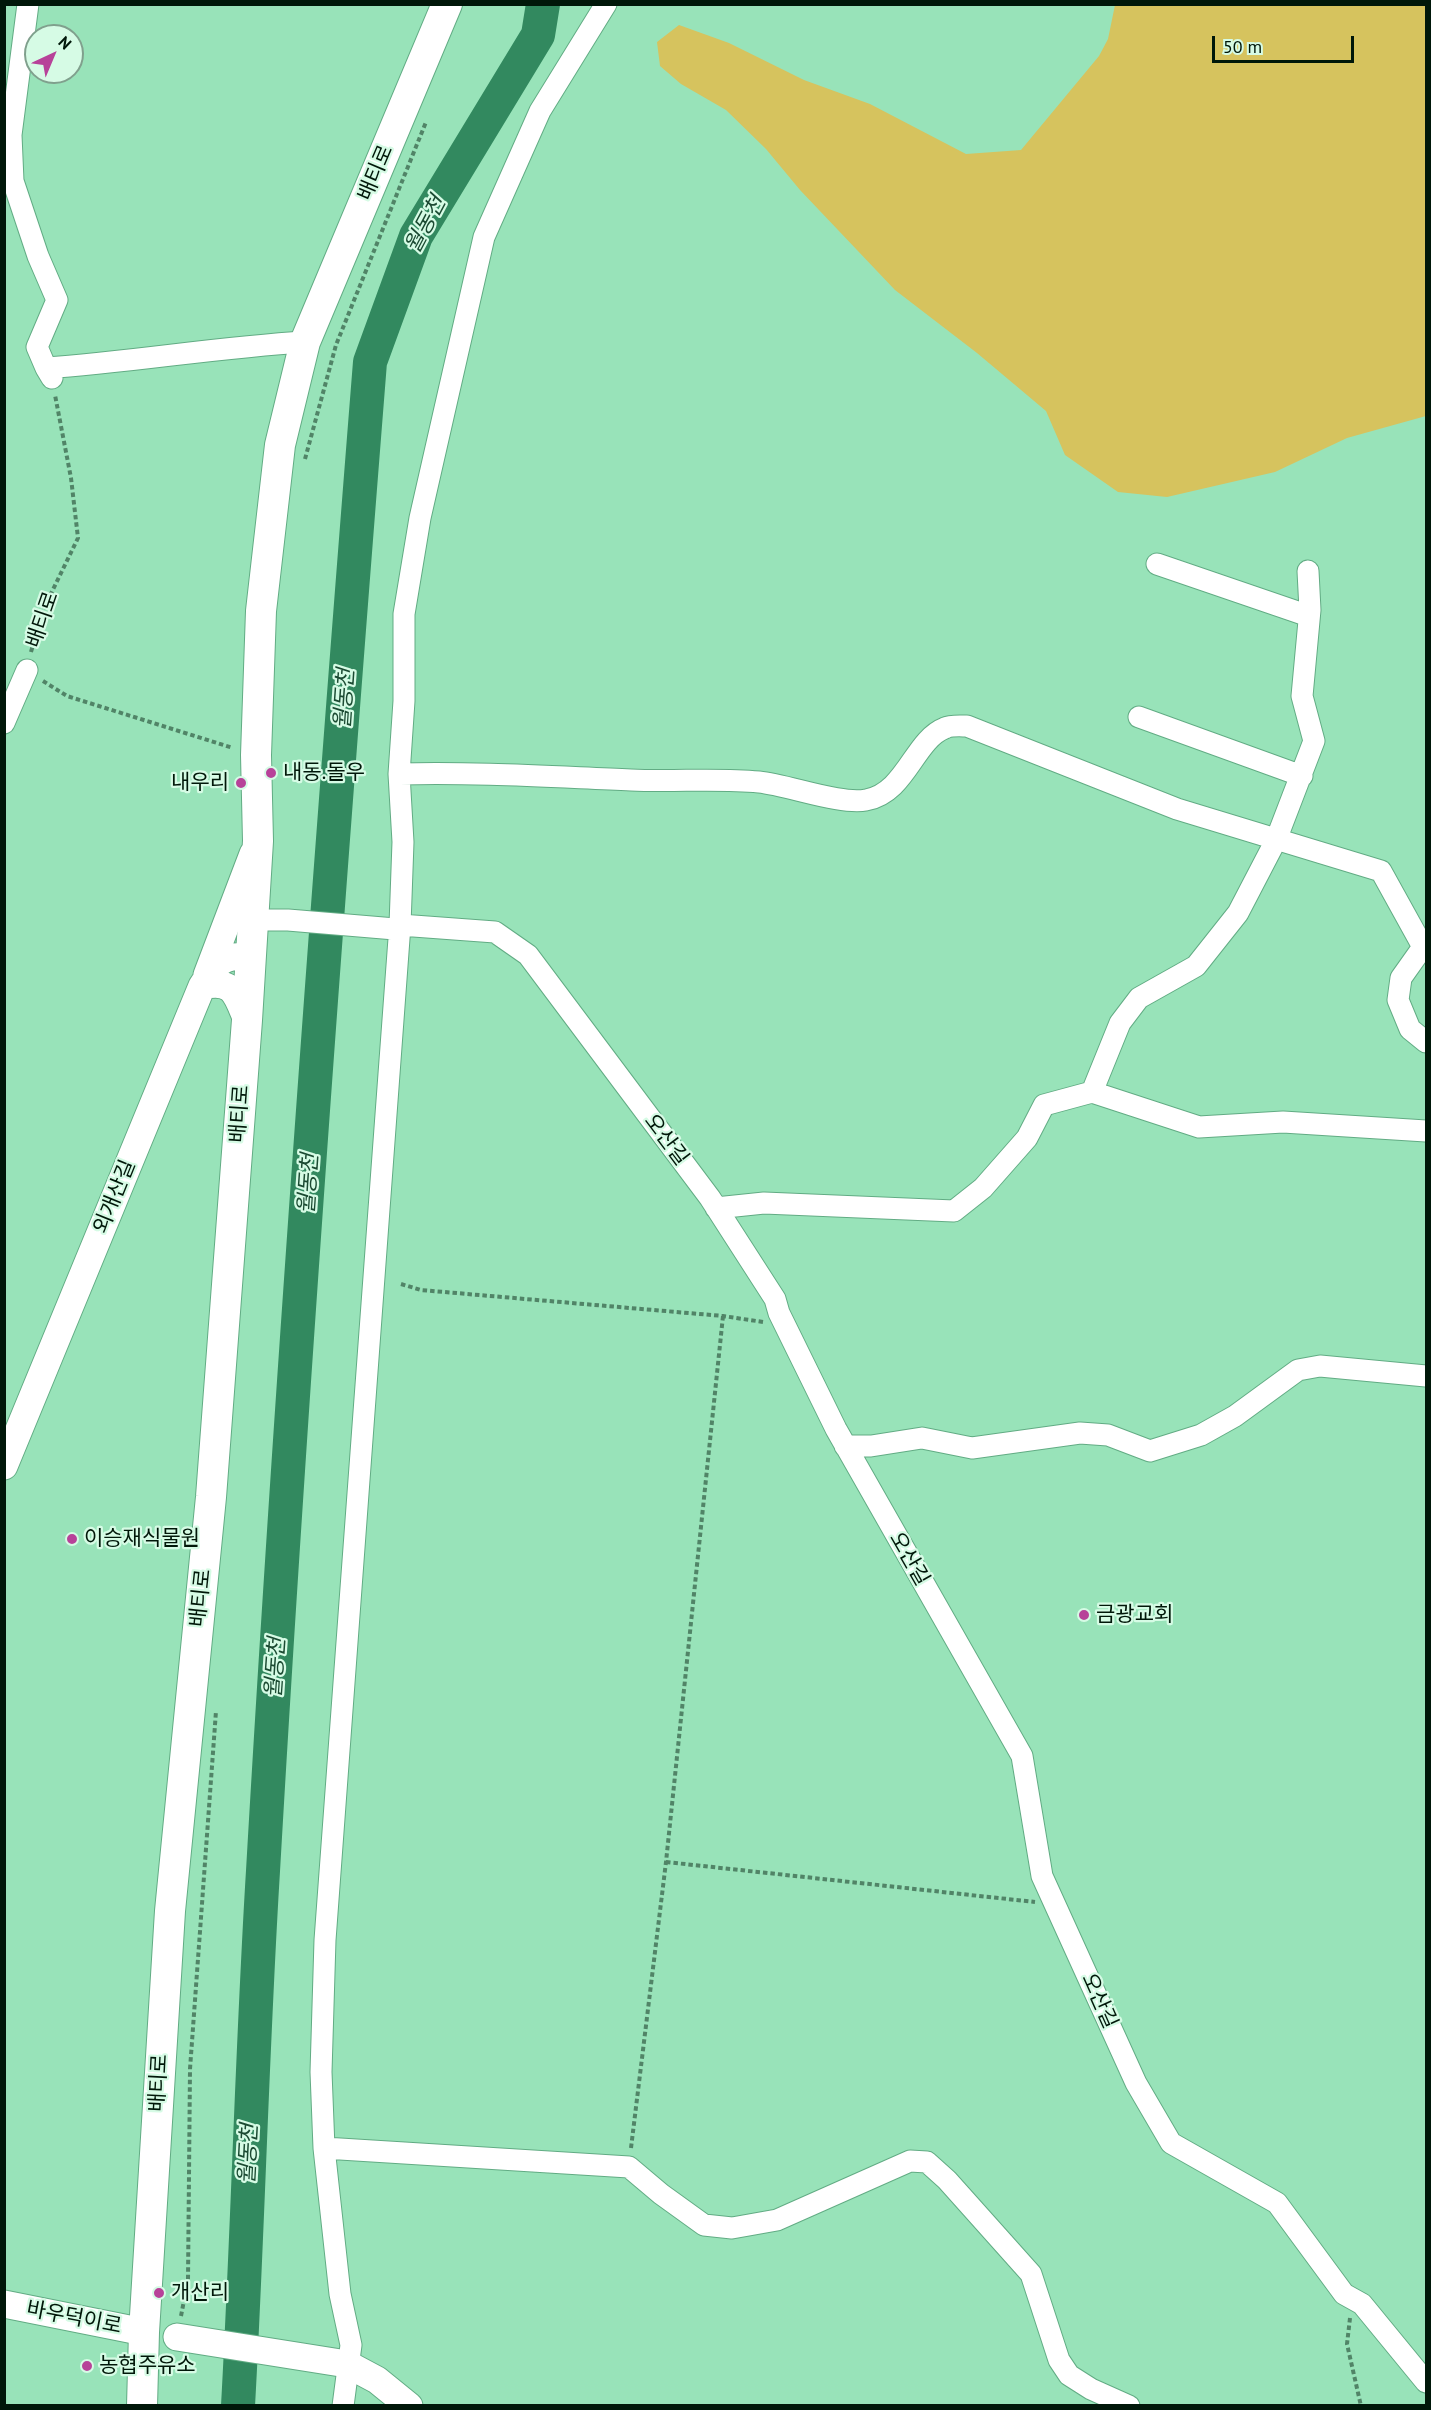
<!DOCTYPE html>
<meta charset="utf-8">
<style>
body{margin:0}
#map{position:relative;width:1431px;height:2410px;overflow:hidden;background:#98e3b9;font-family:"PT Sans",sans-serif}
canvas{display:block}
.frame{position:absolute;inset:0;border:6px solid #001709;pointer-events:none}
.north{position:absolute;left:24px;top:24px;width:60px;height:60px;box-sizing:border-box;background:#d6fbe5;border:2px solid #80a08d;border-radius:50%;rotate:44deg;font-size:16px;font-weight:700;line-height:24px;text-align:center;color:#001709}
.north::after{content:'';display:block;margin:auto;width:21px;height:27px;background:#b74299;clip-path:polygon(50% 0,100% 100%,50% 72%,0 100%)}
.scale{position:absolute;left:1212px;top:36px;width:142px;height:27px;box-sizing:border-box;border:3px solid #001709;border-top:0;padding-left:8px;font-size:18px;line-height:21px;white-space:nowrap;color:#001709;-webkit-text-stroke:4px #d6fbe5;paint-order:stroke}
</style>
<div id="map">
<canvas width="1431" height="2410"></canvas>
<div class="frame"></div>
<div class="north">N</div>
<div class="scale">50 m</div>
</div>
<script>
const context = document.querySelector('canvas').getContext('2d');
context.lineJoin = 'round';
function fillPath(path, color) { context.fillStyle = color; context.fill(path, 'evenodd'); }
function trace(path, color, width, dash) { context.strokeStyle = color; context.lineWidth = width; context.lineCap = dash ? 'butt' : 'round'; context.setLineDash(dash || []); context.stroke(path); }
function write(font, color, halo, rows, align = 'center') {
  context.font = font + ' "PT Sans","Noto Sans KR",sans-serif'; context.lineWidth = 4.5; context.setLineDash([]); context.textBaseline = 'middle'; context.strokeStyle = halo; context.fillStyle = color; for (const [text, x, y, turn = 0] of rows) {
    context.save(); context.translate(x, y); context.rotate((+turn || 0) * Math.PI / 180); context.textAlign = isNaN(turn) ? turn : align; if (halo) context.strokeText(text, 0, 0); context.fillText(text, 0, 0); context.restore();
  }
}
fillPath(new Path2D(`
 M 1115,5 L 1426,5 L 1426,416 L 1347,438 L 1275,472 L 1167,497 L 1118,492 L 1065,455 L 1046,411 L 977,353 L 895,290 L 800,190 L 766,149 L 726,110 L 681,84 L 660,66 L 657,42 L 679,25 L 729,43 L 804,80 L 870,104 L 966,154 L 1021,150 L 1099,56 L 1108,39 Z`), '#d6c35e');
trace(new Path2D(`
 M 238,2406 C 248,2227 252,2049 263,1871 C 292,1368 330,864 370,362 L 416,236 L 538,35 L 543,4`), '#32895f', 34);
const minor = new Path2D(`
 M 28,4 L 11,135 L 13,181 L 38,256 L 57,300 L 37,347 L 46,368
 M 52,378 L 46,368 C 133,362 218,347 305,342
 M 1157,564 L 1309,616
 M 1139,717 L 1302,776
 M 4,723 L 27,670
 M 399,774 C 477,772 554,777 631,780 C 674,782 717,778 759,782 C 788,785 841,805 866,800 C 906,793 914,740 945,728 C 951,725 961,726 967,726 L 1177,809 L 1381,871 L 1423,947 L 1401,978 L 1398,1000 L 1410,1029 L 1426,1042
 M 252,920 L 288,920 L 395,929 L 400,925 L 495,932 L 528,955 L 710,1198 L 775,1299 L 779,1313 L 836,1429 L 1022,1756 L 1042,1876 L 1136,2083 L 1171,2143 L 1277,2203 L 1344,2294 L 1362,2304 L 1426,2382
 M 1092,1092 L 1120,1023 L 1139,998 L 1196,966 L 1238,913 L 1276,840 L 1314,741 L 1302,696 L 1310,610 L 1308,571
 M 716,1208 L 764,1203 L 954,1211 L 983,1188 L 1027,1138 L 1044,1105 L 1092,1092 L 1199,1127 L 1283,1122 L 1426,1131
 M 845,1446 L 871,1446 L 922,1438 L 972,1448 L 1080,1433 L 1108,1435 L 1150,1451 L 1201,1435 L 1235,1416 L 1298,1370 L 1320,1366 L 1426,1376
 M 324,2148 L 629,2167 L 661,2194 L 704,2225 L 732,2228 L 777,2220 L 910,2161 L 927,2162 L 947,2180 L 1031,2274 L 1059,2360 L 1069,2375 L 1091,2389 L 1129,2406
 M 343,2406 L 351,2345 L 340,2294 L 324,2148 L 321,2072 L 325,1940 L 400,925 L 403,842 L 399,774 L 404,701 L 404,614 L 420,518 L 484,237 L 540,111 L 606,4`);
const tertiary = new Path2D(`
 M 207,975 L 253,854
 M 202,986 C 234,979 236,994 247,1020
 M 4,1466 L 202,986 C 217,963 221,954 250,957
 M 4,2304 L 144,2332
 M 177,2337 L 347,2364 L 377,2380 L 409,2406`);
const secondary = new Path2D(`
 M 142,2406 L 144,2332 L 170,1911 L 211,1497 L 247,1020 L 258,841 L 256,755 L 261,611 L 280,445 L 305,342 L 447,4`);
trace(minor, '#62ac84', 23);
trace(tertiary, '#62ac84', 29);
trace(secondary, '#62ac84', 32);
trace(new Path2D(`
 M 305,459 L 336,345 L 426,122
 M 31,652 L 43,610 L 78,538 L 71,478 L 55,395
 M 43,681 L 67,696 L 233,748
 M 401,1284 L 421,1290 L 723,1316 L 763,1322
 M 666,1862 L 1035,1902
 M 631,2148 L 666,1862 L 723,1316
 M 181,2316 L 188,2280 L 190,2069 L 216,1711
 M 1350,2318 L 1347,2344 L 1361,2406`), '#518467', 4, [4.5, 3]);
trace(minor, '#fff', 21);
trace(tertiary, '#fff', 27);
trace(secondary, '#fff', 30);
for (const [x, y, r, color] of [
 [271,773,6,"#b74299"],
 [241,783,6,"#b74299"],
 [72,1539,6,"#b74299"],
 [1084,1615,6,"#b74299"],
 [159,2293,6,"#b74299"],
 [87,2366,6,"#b74299"]
]) { const dot = new Path2D(); dot.arc(x, y, r, 0, 2 * Math.PI); context.fillStyle = color; context.fill(dot); trace(dot, '#d6fbe5', 2); }
write('21px', '#001709', '#d6fbe5', [
 ["배티로",376,173,-67],
 ["배티로",43,620,-71],
 ["배티로",240,1114,-86],
 ["오산길",666,1140,53],
 ["외개산길",115,1197,-68],
 ["오산길",909,1559,60],
 ["배티로",201,1598,-84],
 ["오산길",1099,2001,66],
 ["배티로",159,2083,-87],
 ["바우덕이로",74,2318,11]
]);
write('21px', '#001709', '#d6fbe5', [
 ["내동.돌우",283,773],
 ["내우리",229,783,"right"],
 ["이승재식물원",84,1539],
 ["금광교회",1096,1615],
 ["개산리",171,2293],
 ["농협주유소",99,2366]
], 'left');
write('italic 22px', '#1b4a32', '#d6fbe5', [
 ["월동천",426,225,-62],
 ["월동천",345,699,-86],
 ["월동천",309,1184,-86],
 ["월동천",276,1668,-86],
 ["월동천",249,2154,-87]
]);
</script>
